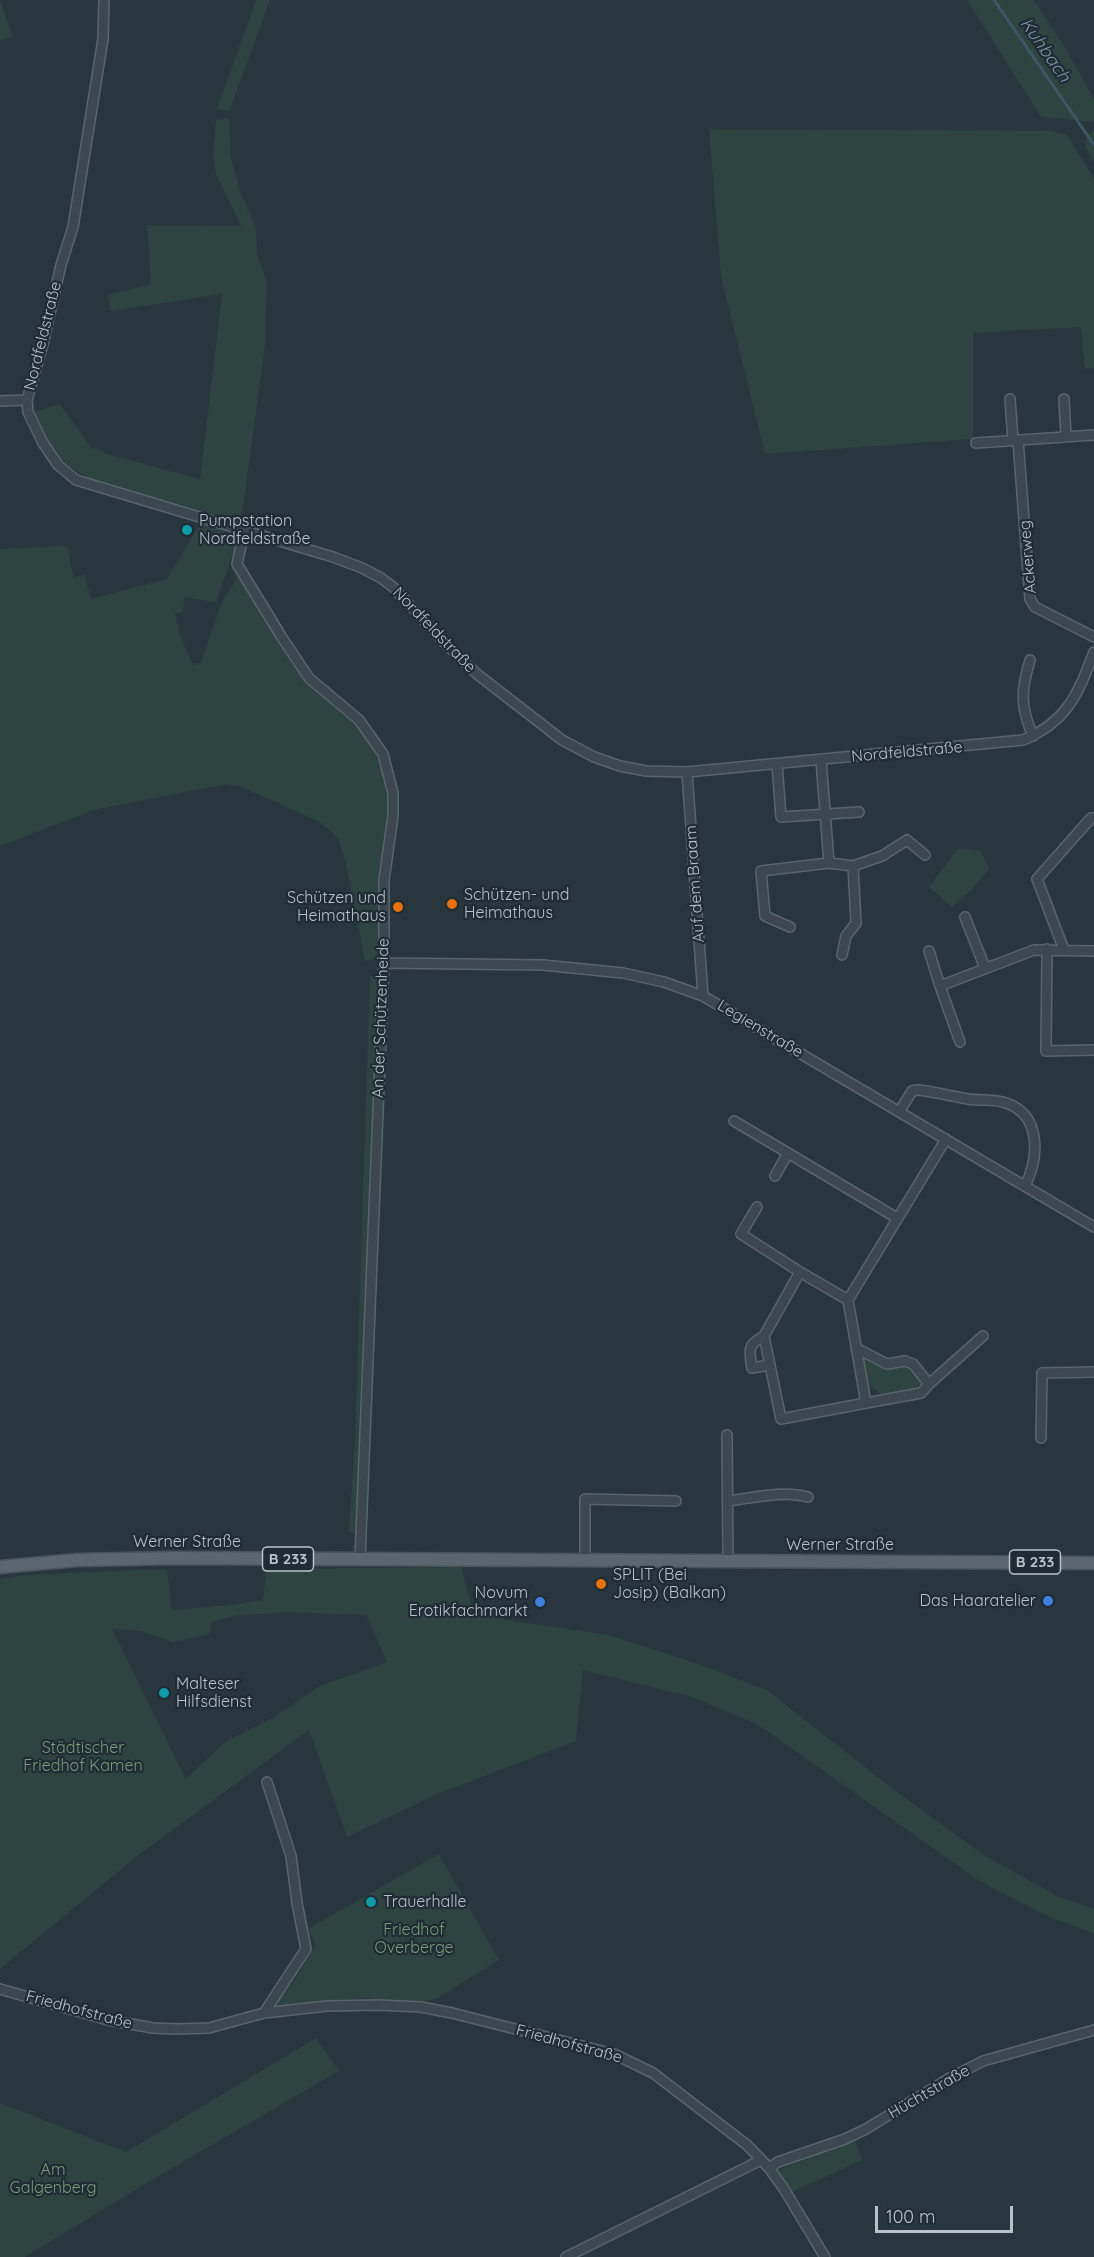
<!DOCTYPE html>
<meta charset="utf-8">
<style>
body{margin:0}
#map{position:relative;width:1094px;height:2257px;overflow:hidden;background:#28363e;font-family:Quicksand,sans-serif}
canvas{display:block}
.scale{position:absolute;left:875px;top:2206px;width:138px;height:27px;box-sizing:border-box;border:3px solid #b8c2c9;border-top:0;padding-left:8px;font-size:18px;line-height:21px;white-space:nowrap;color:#b8c2c9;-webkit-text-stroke:4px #202c34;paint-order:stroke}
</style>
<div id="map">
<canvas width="1094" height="2257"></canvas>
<div class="scale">100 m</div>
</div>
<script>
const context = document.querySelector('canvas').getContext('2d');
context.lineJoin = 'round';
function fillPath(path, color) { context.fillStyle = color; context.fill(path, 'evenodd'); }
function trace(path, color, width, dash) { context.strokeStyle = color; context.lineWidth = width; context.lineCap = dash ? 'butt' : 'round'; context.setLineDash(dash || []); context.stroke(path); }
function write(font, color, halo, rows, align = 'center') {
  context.font = font + ' Quicksand,sans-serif'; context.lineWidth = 4.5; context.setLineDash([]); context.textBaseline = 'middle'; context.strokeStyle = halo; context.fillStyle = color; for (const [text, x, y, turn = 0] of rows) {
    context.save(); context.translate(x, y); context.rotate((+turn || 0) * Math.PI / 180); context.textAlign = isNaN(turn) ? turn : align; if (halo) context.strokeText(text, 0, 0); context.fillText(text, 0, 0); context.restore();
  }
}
fillPath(new Path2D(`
 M 0,0 L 13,37 L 0,40 Z
 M 256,0 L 270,0 L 230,110 L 217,109 Z
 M 967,0 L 1034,0 L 1063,44 L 1094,99 L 1094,122 L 1041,117 Z
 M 229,118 L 231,157 L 241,194 L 256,228 L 257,254 L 267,283 L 265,346 L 241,522 C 215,515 188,506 161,499 C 128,491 92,487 66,463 C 51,450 43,430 34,412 L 60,404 L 91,447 L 111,455 L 200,479 L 222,294 L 110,311 L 108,295 L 151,284 L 147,225 L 241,226 L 216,174 L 213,158 L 216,120 Z
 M 709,129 L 1052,131 L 1067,135 L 1094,178 L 1094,368 L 1085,369 L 1081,327 L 973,333 L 973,439 L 765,454 L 721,277 Z
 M 1092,132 L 1094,132 L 1094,162 L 1085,147 L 1086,137 Z
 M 201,522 L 227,533 L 235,548 L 216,603 L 185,597 L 183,612 L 175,614 L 180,635 L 193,665 L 201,662 L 221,604 L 239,575 L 304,680 L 361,730 L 378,755 L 386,776 L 390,798 L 381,874 L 382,957 L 365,961 L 346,864 L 338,838 L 320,822 L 244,788 L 226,784 L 94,810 L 0,846 L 0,549 L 67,546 L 74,578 L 84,574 L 91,599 L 167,579 Z
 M 958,848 L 981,851 L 989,869 L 972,890 L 952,907 L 929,887 Z
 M 370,976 L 379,976 L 356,1533 L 349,1532 L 355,1439 Z
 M 861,1356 L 905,1364 L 910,1366 L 923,1381 L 912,1391 L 883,1396 L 866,1382 Z
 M 461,1567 L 474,1615 L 608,1635 L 690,1661 L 767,1690 L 893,1789 L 984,1855 L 1057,1896 L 1094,1909 L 1094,1934 L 1043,1914 L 978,1880 L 757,1724 L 692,1697 L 583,1670 L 576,1741 L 437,1794 L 347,1837 L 309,1730 L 136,1857 L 0,1969 L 0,1579 L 23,1575 L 167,1569 L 172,1610 L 231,1605 L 263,1600 L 266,1569 ZM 286,1612 L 366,1615 L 387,1662 L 318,1687 L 273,1718 L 225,1742 L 186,1779 L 112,1629 L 141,1631 L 173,1642 L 209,1634 L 212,1622 L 234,1616 Z
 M 439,1854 L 499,1960 L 438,1998 L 419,2003 L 365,1998 L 281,2006 L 275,2004 L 294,1981 L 316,1945 L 308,1929 Z
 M 316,2038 L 339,2071 L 155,2178 L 25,2257 L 0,2257 L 0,2103 L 126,2152 Z
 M 855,2140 L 862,2160 L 792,2192 L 778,2170 Z`), '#2d4440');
trace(new Path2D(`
 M 994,0 L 1094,145`), '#3f5666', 3);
const minor = new Path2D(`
 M 104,0 L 103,39 L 73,227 L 61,265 L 43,344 L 27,400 L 28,412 L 43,443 L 58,465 L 76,480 L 333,557 L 362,568 L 381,578 L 393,587 L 445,643 L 477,674 L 562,740 L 594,757 L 620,766 L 646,771 L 687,772 L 1023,740 C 1067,722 1078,694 1094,652
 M 1010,399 L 1013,440
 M 1064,399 L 1066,436
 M 0,401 L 27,400
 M 1018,440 L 1030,599 L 1035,607 L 1094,637
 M 976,443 L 1094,435
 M 244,532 L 237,564 L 281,636 L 309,678 L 359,720 L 383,754 L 393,793 L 393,816 L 384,880 L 384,963 L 360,1559
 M 1030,660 C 1021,690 1020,707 1033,736
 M 821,760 L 829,863
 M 777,764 L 781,817 L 859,812
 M 687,772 L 703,996
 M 965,917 L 985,968
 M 790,927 L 765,916 L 761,871 L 829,863 L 853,866 L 882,856 L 907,840 L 925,855
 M 1047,949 L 1046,1051 L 1094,1050
 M 1064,950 L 1037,879 L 1091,818 L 1094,818
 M 929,951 L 940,986
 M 842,955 L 846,936 L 856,923 L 853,866
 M 384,963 L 543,965 L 623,973 L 664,982 L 703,996 L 1094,1227
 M 960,1042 L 940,986 L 1034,950 L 1094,951
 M 899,1112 L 912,1091 L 918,1090 C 935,1092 951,1096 968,1099 C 980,1101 994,1099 1006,1103 C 1042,1115 1039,1158 1025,1186
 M 734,1121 L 788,1153
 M 775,1176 L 788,1153 L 897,1218
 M 757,1207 L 741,1234 L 800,1272 L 764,1336 L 781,1419 L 866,1403
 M 800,1272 L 848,1300
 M 764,1336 C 747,1345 749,1350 752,1368 L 770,1365
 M 856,1348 L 887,1364 L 905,1361 L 913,1364 L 929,1384 L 921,1393 L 866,1403 L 848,1300 L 946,1139
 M 929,1384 L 983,1336
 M 727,1435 L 728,1561
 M 1041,1438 L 1042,1373 L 1094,1372
 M 728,1501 C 753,1498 783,1490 808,1497
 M 585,1560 L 585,1499 L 676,1501
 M 0,1989 L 108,2020 L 153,2028 L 176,2029 L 209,2028 L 264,2013 L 327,2006 L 378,2005 L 421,2007 L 452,2013 L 614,2054 L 653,2073 L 747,2145 L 769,2168 L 784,2189 L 825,2257
 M 264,2013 L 306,1949 L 297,1903 L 291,1856 L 267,1782
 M 769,2168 L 778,2162 L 845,2139 L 866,2129 L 948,2079 L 983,2061 L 1094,2030
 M 566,2257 L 761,2160`);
const major = new Path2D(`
 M 0,1567 L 77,1560 L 175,1558 L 1094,1563`);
trace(minor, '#59656c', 12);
trace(major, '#48535b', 15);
trace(minor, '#3c474f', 9);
trace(major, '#5a666e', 12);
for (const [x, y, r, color] of [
 [187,530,6,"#0f9aa8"],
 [452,904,6,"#e8710a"],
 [398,907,6,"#e8710a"],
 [601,1584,6,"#e8710a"],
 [1048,1601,6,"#3f7fe0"],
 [540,1602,6,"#3f7fe0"],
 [164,1693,6,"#0f9aa8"],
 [371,1902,6,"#0f9aa8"]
]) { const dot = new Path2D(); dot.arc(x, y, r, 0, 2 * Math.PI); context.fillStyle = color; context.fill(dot); trace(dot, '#202c34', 2); }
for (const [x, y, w] of [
 [288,1559,51],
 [1035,1562,51]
]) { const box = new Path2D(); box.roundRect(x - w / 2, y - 12, w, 24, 4.5); context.fillStyle = '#202c34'; context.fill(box); trace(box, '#b8c2c9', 1.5); }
write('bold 15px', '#b8c2c9', null, [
 ["B 233",288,1559],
 ["B 233",1035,1562]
]);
write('16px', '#b8c2c9', '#202c34', [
 ["Nordfeldstraße",43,336,-76],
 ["Ackerweg",1028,557,-95],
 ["Nordfeldstraße",434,630,46],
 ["Nordfeldstraße",907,752,-5],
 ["Auf dem Braam",695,884,-94],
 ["An der Schützenheide",381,1018,-88],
 ["Legienstraße",760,1029,31],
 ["Werner Straße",187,1542],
 ["Werner Straße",840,1545],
 ["Friedhofstraße",79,2010,15],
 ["Friedhofstraße",569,2044,15],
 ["Hüchtstraße",929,2092,-30]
]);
write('16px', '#b8c2c9', '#202c34', [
 ["Pumpstation",199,521],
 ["Nordfeldstraße",199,539],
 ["Schützen- und",464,895],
 ["Heimathaus",464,913],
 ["Schützen und",386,898,"right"],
 ["Heimathaus",386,916,"right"],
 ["SPLIT (Bei",613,1575],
 ["Josip) (Balkan)",613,1593],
 ["Novum",528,1593,"right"],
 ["Erotikfachmarkt",528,1611,"right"],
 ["Das Haaratelier",1036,1601,"right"],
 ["Malteser",176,1684],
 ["Hilfsdienst",176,1702],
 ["Trauerhalle",383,1902]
], 'left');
write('16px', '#789d7a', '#202c34', [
 ["Städtischer",83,1748],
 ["Friedhof Kamen",83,1766],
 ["Friedhof",414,1930],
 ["Overberge",414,1948],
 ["Am",53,2170],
 ["Galgenberg",53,2188]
]);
write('italic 18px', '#7b97aa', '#202c34', [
 ["Kuhbach",1045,50,55]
]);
</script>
